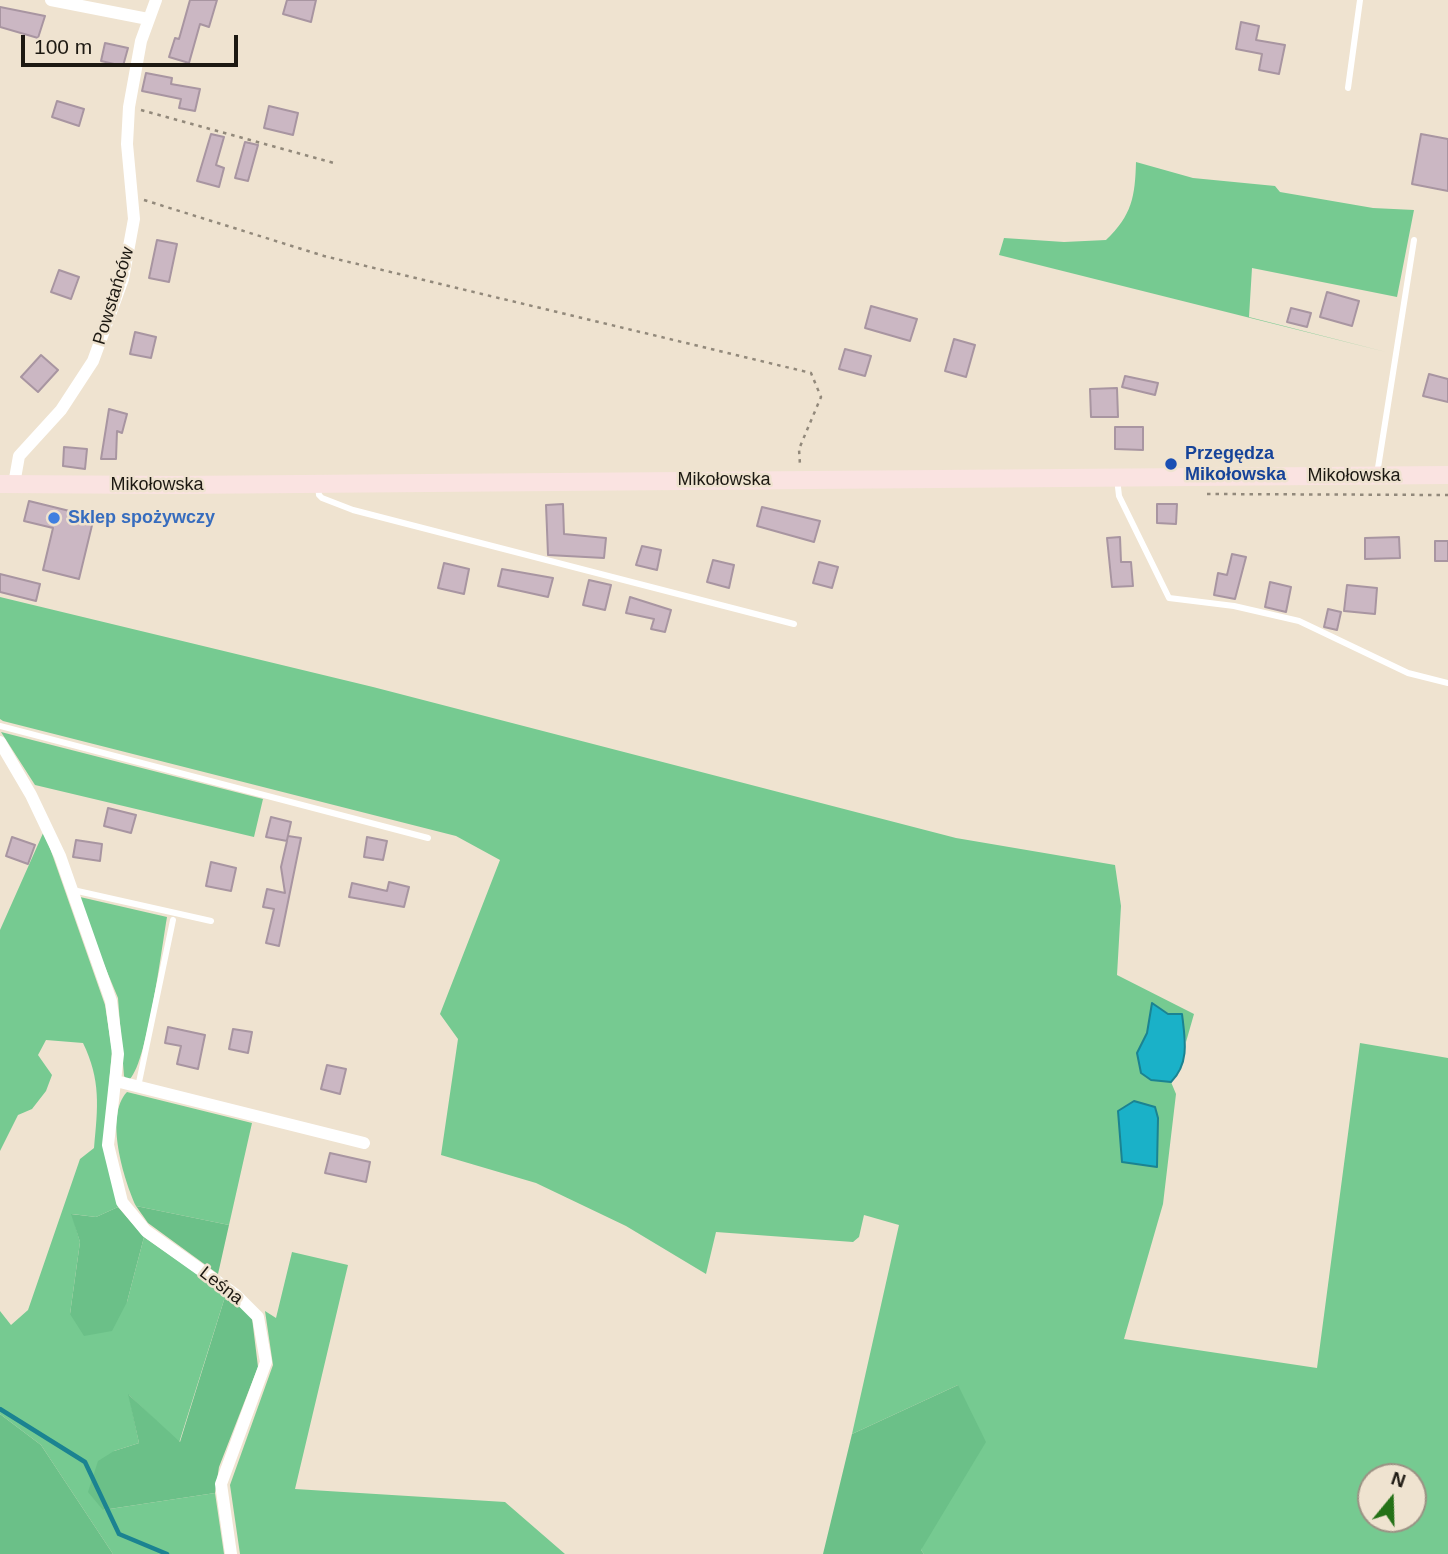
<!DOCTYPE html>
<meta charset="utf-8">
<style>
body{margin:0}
#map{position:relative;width:1448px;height:1554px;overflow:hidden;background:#efe3d0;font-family:Arial,sans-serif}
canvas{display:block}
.north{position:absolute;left:1357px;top:1463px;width:70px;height:70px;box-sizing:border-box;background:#efe3d0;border:2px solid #9b9284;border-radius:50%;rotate:19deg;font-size:19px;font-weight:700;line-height:28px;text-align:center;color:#1d1912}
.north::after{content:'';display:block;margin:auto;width:24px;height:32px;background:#247117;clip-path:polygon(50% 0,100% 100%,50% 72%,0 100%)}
.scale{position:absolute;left:21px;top:35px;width:217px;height:32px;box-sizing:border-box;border:4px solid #1d1912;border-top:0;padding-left:9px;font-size:21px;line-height:24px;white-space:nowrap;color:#1d1912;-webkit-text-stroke:5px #efe3d0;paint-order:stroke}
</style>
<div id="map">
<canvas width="1448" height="1554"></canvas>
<div class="north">N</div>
<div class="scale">100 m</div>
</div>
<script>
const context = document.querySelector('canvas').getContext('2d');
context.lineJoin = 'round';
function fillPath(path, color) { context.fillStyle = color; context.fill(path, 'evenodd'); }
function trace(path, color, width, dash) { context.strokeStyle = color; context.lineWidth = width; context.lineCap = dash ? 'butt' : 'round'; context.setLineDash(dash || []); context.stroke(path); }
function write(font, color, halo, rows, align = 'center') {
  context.font = font + ' Arial,sans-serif'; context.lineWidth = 5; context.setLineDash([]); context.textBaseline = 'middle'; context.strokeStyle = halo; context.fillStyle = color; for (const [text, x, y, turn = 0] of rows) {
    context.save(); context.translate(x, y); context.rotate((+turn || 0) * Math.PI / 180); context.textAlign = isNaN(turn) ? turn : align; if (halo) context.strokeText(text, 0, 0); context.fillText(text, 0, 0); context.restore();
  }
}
fillPath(new Path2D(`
 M 1136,162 L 1193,178 L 1275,186 L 1280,192 L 1373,208 L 1414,210 L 1397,297 L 1252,268 L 1249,317 L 1386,352 L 999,255 L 1004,238 L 1064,242 L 1106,240 C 1132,215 1135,197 1136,162 Z
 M 0,597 L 373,687 L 956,838 L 1115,865 L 1121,906 L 1117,975 L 1194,1014 L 1186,1042 L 1181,1014 L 1169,1014 L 1152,1004 L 1147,1033 L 1137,1053 L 1151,1080 L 1171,1082 L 1176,1094 L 1163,1204 L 1124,1339 L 1317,1368 L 1360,1043 L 1448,1058 L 1448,1554 L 924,1554 L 921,1550 L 958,1385 L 852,1434 L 899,1225 L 864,1215 L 859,1237 L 853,1242 L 716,1232 L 706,1274 L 626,1226 L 536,1183 L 441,1155 L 458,1039 L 440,1014 L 500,860 L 456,836 L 3,721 L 0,719 ZM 1371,1477 L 1413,1477 L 1413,1519 L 1371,1519 Z
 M 1,732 L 263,799 L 254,837 L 35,785 Z
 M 44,831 L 105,1005 L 112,1050 L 104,1143 L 118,1207 L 96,1217 L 72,1214 L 80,1242 L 70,1314 L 127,1302 L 144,1237 L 233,1299 L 224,1300 L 179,1443 L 129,1395 L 139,1443 L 114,1451 L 103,1510 L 215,1493 L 224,1554 L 113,1554 L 41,1445 L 0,1414 L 0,1311 L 11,1325 L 28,1310 L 80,1159 L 94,1148 C 98,1107 101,1080 83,1043 L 46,1040 L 38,1055 L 52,1075 L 46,1091 L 32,1109 L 18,1115 L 0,1151 L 0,930 Z
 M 80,897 L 167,917 C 162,945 147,1068 128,1081 L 124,1076 L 118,998 L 88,926 Z
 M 127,1092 L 252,1123 L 229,1225 L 136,1206 C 124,1180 104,1116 127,1092 Z
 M 292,1252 L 348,1265 L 295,1489 L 505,1502 L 565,1554 L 240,1554 L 230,1485 L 273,1365 L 265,1311 L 276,1318 Z`), '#76ca91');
fillPath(new Path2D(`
 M 136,1206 L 229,1225 L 218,1274 L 148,1223 Z
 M 118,1207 L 144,1237 L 127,1302 L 112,1331 L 84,1336 L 70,1314 L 80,1242 L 71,1214 L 96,1217 Z
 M 233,1299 L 252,1318 L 258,1367 L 219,1467 L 215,1493 L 103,1510 L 88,1492 L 98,1461 L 114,1451 L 139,1443 L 128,1394 L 180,1442 L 224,1300 Z
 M 958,1385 L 986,1442 L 921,1550 L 924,1554 L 823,1554 L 852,1434 Z
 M 0,1414 L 41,1445 L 113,1554 L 0,1554 Z`), '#6bc088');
const water = new Path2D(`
 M 1152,1003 L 1168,1014 L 1182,1014 C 1185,1039 1190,1063 1171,1082 L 1151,1080 L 1141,1073 L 1137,1053 L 1147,1033 Z
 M 1134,1101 L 1155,1107 L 1158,1118 L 1157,1167 L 1122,1162 L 1118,1111 Z`);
fillPath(water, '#1ab1c8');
trace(water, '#1b8391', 2);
trace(new Path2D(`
 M 0,1409 L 85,1462 L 119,1534 L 167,1554`), '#1b8391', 4.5);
const building = new Path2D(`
 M 190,0 L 217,0 L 209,27 L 200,24 L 189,63 L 169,57 L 175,38 L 179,39 Z
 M 287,0 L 316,0 L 311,22 L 283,14 Z
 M 0,7 L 45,16 L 38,38 L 0,27 Z
 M 1241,22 L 1259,26 L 1256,40 L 1285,45 L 1279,74 L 1259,70 L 1262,54 L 1236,49 Z
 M 105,43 L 128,48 L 123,66 L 101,61 Z
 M 146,73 L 172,78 L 171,84 L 200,89 L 195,111 L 179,108 L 181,99 L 142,91 Z
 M 57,101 L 84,109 L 79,126 L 52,117 Z
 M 269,106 L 298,113 L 293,135 L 264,128 Z
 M 211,134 L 224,137 L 216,165 L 224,168 L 219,187 L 197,181 Z
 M 1421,134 L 1448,139 L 1448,191 L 1412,184 Z
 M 245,142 L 258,145 L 248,181 L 235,178 Z
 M 157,240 L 177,244 L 169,282 L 149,278 Z
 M 59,270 L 79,277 L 71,299 L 51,292 Z
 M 1327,292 L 1359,301 L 1352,326 L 1320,317 Z
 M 871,306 L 917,319 L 910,341 L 865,328 Z
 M 1291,308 L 1311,313 L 1307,327 L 1287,322 Z
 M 135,332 L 156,337 L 151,358 L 130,354 Z
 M 954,339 L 975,345 L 966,377 L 945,371 Z
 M 845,349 L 871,356 L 865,376 L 839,369 Z
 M 41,355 L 58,370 L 38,392 L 21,377 Z
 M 1429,374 L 1448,379 L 1448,402 L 1423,396 Z
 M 1125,376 L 1158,383 L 1155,395 L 1122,387 Z
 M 1117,388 L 1118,417 L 1091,417 L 1090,389 Z
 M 109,409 L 127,414 L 122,433 L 117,431 L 116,459 L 101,459 Z
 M 1115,427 L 1143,427 L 1143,450 L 1115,449 Z
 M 64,447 L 87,449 L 85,469 L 63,466 Z
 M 29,501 L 94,517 L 79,579 L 43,570 L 53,528 L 24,521 Z
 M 563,504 L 564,534 L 606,538 L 604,558 L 548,555 L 546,505 Z
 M 1157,504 L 1177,504 L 1176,524 L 1157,523 Z
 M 762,507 L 820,521 L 814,542 L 757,526 Z
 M 1120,537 L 1121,562 L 1131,562 L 1133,586 L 1112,587 L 1107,538 Z
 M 1399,537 L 1400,558 L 1365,559 L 1365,538 Z
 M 1435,541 L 1448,541 L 1448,561 L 1435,561 Z
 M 642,546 L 661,550 L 657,570 L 636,565 Z
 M 1232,554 L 1246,557 L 1235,599 L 1214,595 L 1218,573 L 1227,575 Z
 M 713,560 L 734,565 L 729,588 L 707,582 Z
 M 819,562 L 838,567 L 832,588 L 813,583 Z
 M 444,563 L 469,569 L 464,594 L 438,588 Z
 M 502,569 L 553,578 L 548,597 L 498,586 Z
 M 0,574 L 40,584 L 36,601 L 0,592 Z
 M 589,580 L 611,585 L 605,610 L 583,605 Z
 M 1270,582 L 1291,587 L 1286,612 L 1265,607 Z
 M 1347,585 L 1377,588 L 1375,614 L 1344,611 Z
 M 630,597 L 671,610 L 665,632 L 651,629 L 654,619 L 626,613 Z
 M 1328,609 L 1341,612 L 1337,630 L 1324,627 Z
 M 108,808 L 136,815 L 131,833 L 104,826 Z
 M 271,817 L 291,822 L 287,840 L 288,836 L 301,838 L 279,946 L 266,943 L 274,909 L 263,907 L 267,889 L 285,893 L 281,867 L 287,841 L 266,837 Z
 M 12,837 L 35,845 L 28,864 L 6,856 Z
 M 367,837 L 387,841 L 383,860 L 364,857 Z
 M 76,840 L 102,844 L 100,861 L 73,857 Z
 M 211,862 L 236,868 L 231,891 L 206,886 Z
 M 389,882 L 409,887 L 404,907 L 349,897 L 352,883 L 387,891 Z
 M 168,1027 L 205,1035 L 198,1069 L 177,1064 L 181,1046 L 165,1043 Z
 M 233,1029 L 252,1032 L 248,1053 L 229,1049 Z
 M 327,1065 L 346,1069 L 340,1094 L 321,1089 Z
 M 330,1153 L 370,1162 L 366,1182 L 325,1173 Z`);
fillPath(building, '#cbb7c3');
trace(building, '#a895a1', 2);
trace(new Path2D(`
 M 141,110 L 334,163
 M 144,200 L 324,256 L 811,373 L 821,397 L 799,449 L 800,465
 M 1207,494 L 1448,495`), '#92897b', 2.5, [3.5, 5]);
trace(new Path2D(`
 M 1348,88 L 1360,0
 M 1377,474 L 1414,240
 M 1117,478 L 1119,496 L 1169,598 L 1234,606 L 1299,621 L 1408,673 L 1448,683
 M 318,485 L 319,495 L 322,498 L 353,510 L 794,624
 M 0,726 L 428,838
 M 73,890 L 211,921
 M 138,1087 L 173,920`), '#fff', 6);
trace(new Path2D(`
 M 51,0 L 148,19
 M 14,484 L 19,456 L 61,410 L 93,361 L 123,279 L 134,219 L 127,144 L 129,107 L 141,41 L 156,0
 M 0,742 L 31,795 L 60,856 L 111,1001 L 118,1054 L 108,1145 L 122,1202 L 146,1231 L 236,1295 L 258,1317 L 266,1362 L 221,1484 L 231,1554
 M 116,1081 L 364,1143`), '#fff', 12);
trace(new Path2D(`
 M 0,484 L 174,485 L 1448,475`), '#fae3e1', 18);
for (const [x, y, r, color] of [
 [1171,464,7,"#1a4fb4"],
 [54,518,7,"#3f7fe0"]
]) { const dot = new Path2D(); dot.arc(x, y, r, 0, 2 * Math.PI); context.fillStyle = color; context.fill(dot); trace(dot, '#efe3d0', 2.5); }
write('18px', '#1d1912', '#efe3d0', [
 ["Powstańców",114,296,-73],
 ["Mikołowska",1354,476],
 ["Mikołowska",724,480],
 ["Mikołowska",157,485],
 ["Leśna",221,1286,38]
]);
write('bold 18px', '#164399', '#efe3d0', [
 ["Przegędza",1185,454],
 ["Mikołowska",1185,475]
], 'left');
write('bold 18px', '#366cbe', '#efe3d0', [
 ["Sklep spożywczy",68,518]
], 'left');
</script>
